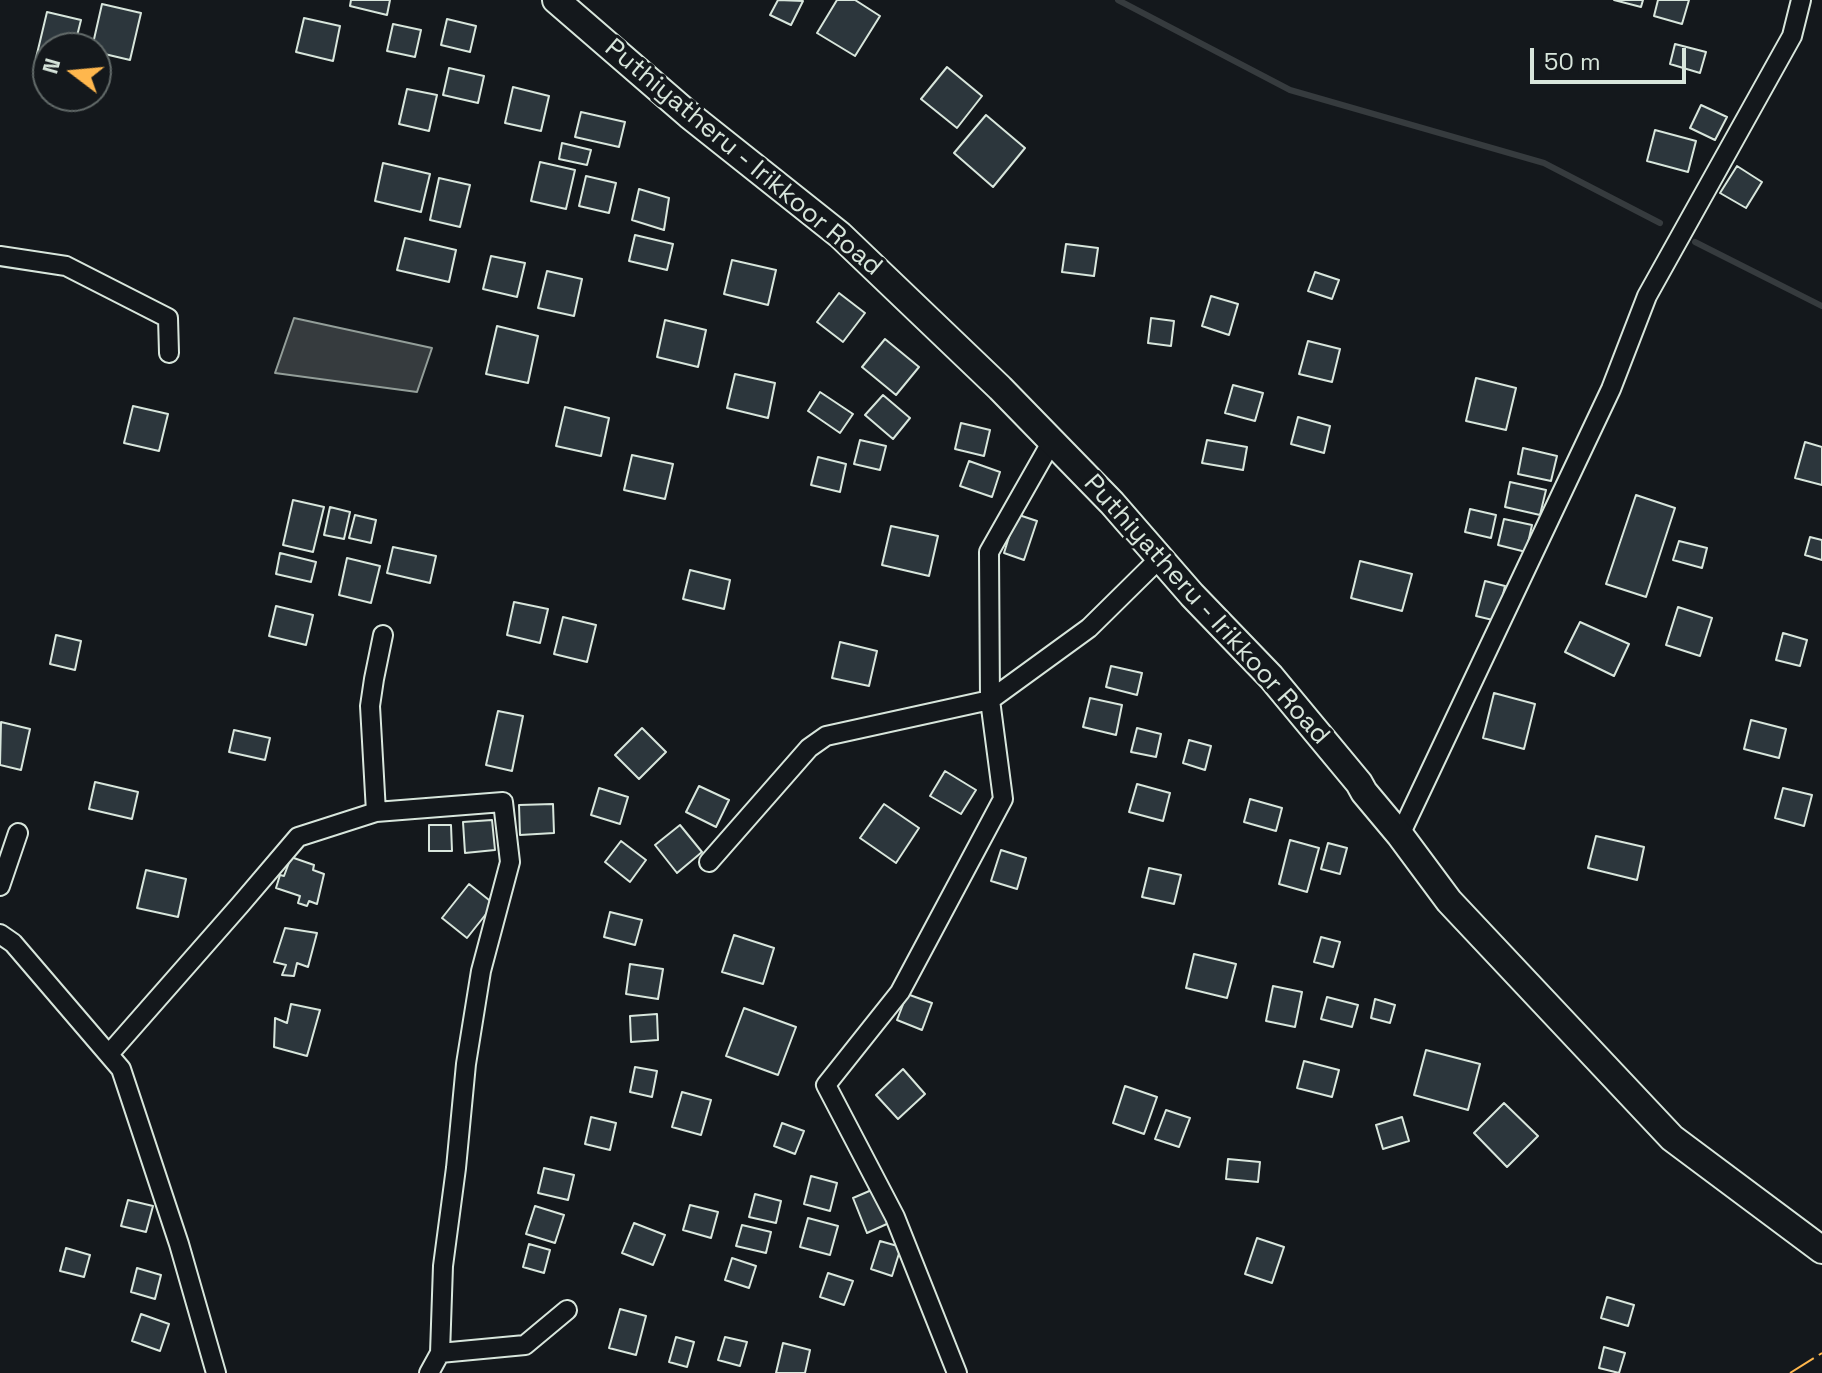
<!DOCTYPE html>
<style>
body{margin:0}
#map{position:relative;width:1822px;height:1373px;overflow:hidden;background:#14181c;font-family:"Space Grotesk",sans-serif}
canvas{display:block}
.north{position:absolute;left:32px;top:32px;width:80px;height:80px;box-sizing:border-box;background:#14181c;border:2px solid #626a69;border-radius:50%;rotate:286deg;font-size:22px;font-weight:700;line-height:32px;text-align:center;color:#d8e6dc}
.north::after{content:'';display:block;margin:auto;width:28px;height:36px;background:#ffb74d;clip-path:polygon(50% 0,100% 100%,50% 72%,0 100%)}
.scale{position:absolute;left:1530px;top:48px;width:156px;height:36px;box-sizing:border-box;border:4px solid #d8e6dc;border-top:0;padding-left:10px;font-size:24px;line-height:28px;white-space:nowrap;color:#d8e6dc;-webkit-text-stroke:6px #14181c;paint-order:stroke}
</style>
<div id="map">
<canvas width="1822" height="1373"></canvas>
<div class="north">N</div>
<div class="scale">50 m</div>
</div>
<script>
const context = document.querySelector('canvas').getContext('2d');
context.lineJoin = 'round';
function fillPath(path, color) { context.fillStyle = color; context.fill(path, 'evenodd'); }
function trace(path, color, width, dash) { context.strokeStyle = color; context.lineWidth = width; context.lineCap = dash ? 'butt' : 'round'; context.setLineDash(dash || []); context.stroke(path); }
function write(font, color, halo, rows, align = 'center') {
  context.font = font + ' "Space Grotesk",sans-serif'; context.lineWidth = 6; context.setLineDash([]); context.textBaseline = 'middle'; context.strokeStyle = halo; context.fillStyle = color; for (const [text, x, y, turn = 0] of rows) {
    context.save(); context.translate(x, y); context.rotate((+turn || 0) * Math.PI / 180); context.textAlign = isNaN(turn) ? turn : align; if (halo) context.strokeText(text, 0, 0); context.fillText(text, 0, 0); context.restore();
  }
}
const water = new Path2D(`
 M 294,318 L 432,348 L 417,392 L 275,373 Z`);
fillPath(water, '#363b3e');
trace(water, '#939e99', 2);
trace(new Path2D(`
 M 1118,0 L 1290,90 L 1544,163 L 1660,223
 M 1695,242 L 1822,306`), '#363b3e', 6);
const building = new Path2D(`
 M 351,0 L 390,0 L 387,15 L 350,6 Z
 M 778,0 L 803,1 L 791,25 L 770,15 Z
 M 837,0 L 855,0 L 880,16 L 855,56 L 817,33 Z
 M 1614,0 L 1643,0 L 1641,7 Z
 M 1658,0 L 1689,0 L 1682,24 L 1654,16 Z
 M 102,4 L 141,13 L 130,60 L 96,52 L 96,48 L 92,48 Z
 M 47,12 L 81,20 L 74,48 L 48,48 L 48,61 L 36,58 Z
 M 304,18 L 340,26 L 333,61 L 296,52 Z
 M 447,19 L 476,26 L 470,52 L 441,45 Z
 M 393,24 L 421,30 L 415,57 L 387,51 Z
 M 1675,44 L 1706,52 L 1700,73 L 1670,64 Z
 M 947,67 L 982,96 L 957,128 L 921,99 Z
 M 449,68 L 484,76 L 478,103 L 443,95 Z
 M 513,87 L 549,96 L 541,131 L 505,123 Z
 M 407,89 L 437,95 L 429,131 L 399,124 Z
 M 1701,105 L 1727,117 L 1715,140 L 1690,128 Z
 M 581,112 L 625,122 L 619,147 L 575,137 Z
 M 986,115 L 1025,148 L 993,187 L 954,153 Z
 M 1655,130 L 1696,141 L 1688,172 L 1647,161 Z
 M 562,143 L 591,150 L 587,165 L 559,159 Z
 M 540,162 L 575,170 L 566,209 L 531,201 Z
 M 383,163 L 430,174 L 421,212 L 375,201 Z
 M 1737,166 L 1762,182 L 1746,208 L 1720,193 Z
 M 586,176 L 616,183 L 609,213 L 579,206 Z
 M 439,178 L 470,185 L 460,227 L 430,220 Z
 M 639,189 L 669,198 L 664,230 L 632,220 Z
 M 635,235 L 673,244 L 667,270 L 629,261 Z
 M 405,238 L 456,250 L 449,282 L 397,270 Z
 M 1066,244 L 1098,248 L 1094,276 L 1062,272 Z
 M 491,256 L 525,263 L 517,297 L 483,289 Z
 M 732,260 L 776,270 L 768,305 L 724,294 Z
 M 547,271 L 582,279 L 574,316 L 538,308 Z
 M 1315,272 L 1339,280 L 1332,299 L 1308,291 Z
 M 839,293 L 865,313 L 843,342 L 817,322 Z
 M 1211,296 L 1238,304 L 1229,335 L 1202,326 Z
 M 1151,318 L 1174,321 L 1171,346 L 1148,343 Z
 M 665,320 L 706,330 L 698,367 L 657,357 Z
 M 497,326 L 538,336 L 528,383 L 486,374 Z
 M 885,339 L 919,367 L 896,395 L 862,367 Z
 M 1308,341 L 1340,349 L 1332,382 L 1299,374 Z
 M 735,374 L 775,383 L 768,418 L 727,408 Z
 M 1476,378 L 1516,388 L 1506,430 L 1466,421 Z
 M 1233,385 L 1263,393 L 1255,421 L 1225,413 Z
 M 820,392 L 853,414 L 840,433 L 808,411 Z
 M 883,395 L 910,418 L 893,439 L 865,415 Z
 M 133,406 L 168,414 L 159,451 L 124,443 Z
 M 565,407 L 609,418 L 601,456 L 556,446 Z
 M 1298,417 L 1330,426 L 1324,453 L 1291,444 Z
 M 961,423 L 990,430 L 984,456 L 955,449 Z
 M 860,440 L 886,446 L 880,470 L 854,464 Z
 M 1207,440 L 1247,447 L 1243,470 L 1202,463 Z
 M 1805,442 L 1822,447 L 1822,485 L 1795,478 Z
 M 1523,448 L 1557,456 L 1551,481 L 1518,474 Z
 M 632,455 L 673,464 L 665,499 L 624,490 Z
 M 818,457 L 846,464 L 840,492 L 811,485 Z
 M 969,461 L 1000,472 L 992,497 L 960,486 Z
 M 1510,482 L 1546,490 L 1540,515 L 1505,507 Z
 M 1636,495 L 1675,508 L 1646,597 L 1606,584 Z
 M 293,500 L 324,507 L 313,552 L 283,545 Z
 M 330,507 L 350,512 L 344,539 L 324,535 Z
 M 1470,509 L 1496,515 L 1491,538 L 1465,532 Z
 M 1016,514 L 1037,521 L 1024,560 L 1004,553 Z
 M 355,515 L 376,520 L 371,543 L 349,538 Z
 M 1504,519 L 1532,525 L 1526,552 L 1498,545 Z
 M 891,526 L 938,536 L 929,576 L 882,565 Z
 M 1810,537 L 1822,540 L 1822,560 L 1805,555 Z
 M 1679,541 L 1707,548 L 1702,568 L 1673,560 Z
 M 393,547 L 436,556 L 430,583 L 387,573 Z
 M 280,553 L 316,562 L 311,582 L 276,574 Z
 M 347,558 L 380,566 L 371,603 L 339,595 Z
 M 1360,561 L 1412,574 L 1402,611 L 1351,598 Z
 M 690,570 L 730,580 L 724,609 L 683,599 Z
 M 1485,581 L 1505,586 L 1497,621 L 1476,616 Z
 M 514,602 L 548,609 L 540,643 L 507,635 Z
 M 276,606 L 313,615 L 306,645 L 269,636 Z
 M 1678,607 L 1712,618 L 1700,656 L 1666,645 Z
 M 563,617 L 596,625 L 587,662 L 554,654 Z
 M 1580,622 L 1629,644 L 1614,676 L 1565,652 Z
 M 1783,633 L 1807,640 L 1800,666 L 1776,660 Z
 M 56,635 L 81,641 L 75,670 L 50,664 Z
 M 840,642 L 877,651 L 869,686 L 832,678 Z
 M 1111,666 L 1142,673 L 1137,695 L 1106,687 Z
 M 1494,693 L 1535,704 L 1524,749 L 1483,738 Z
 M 1090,698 L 1122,705 L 1116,735 L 1083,727 Z
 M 498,711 L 523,716 L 512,771 L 486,765 Z
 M 1751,720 L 1786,729 L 1779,758 L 1744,749 Z
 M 1,722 L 30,729 L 21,770 L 0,765 Z
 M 642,728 L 666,752 L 639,779 L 615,755 Z
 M 1137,728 L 1161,734 L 1156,757 L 1131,752 Z
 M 234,730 L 270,738 L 265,760 L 229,752 Z
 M 1189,740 L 1211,746 L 1205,770 L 1183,763 Z
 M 945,771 L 976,790 L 961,814 L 930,796 Z
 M 95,782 L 138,792 L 132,819 L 89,809 Z
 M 1137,784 L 1170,793 L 1163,821 L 1129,812 Z
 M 699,786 L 729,800 L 716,827 L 686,812 Z
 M 599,788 L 628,797 L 620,824 L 591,815 Z
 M 1783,788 L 1812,795 L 1804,826 L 1775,818 Z
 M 1250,799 L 1282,808 L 1276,831 L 1244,822 Z
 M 553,804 L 554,833 L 520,835 L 519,805 Z
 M 884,804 L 919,828 L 896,863 L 860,838 Z
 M 492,820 L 495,850 L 465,853 L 463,822 Z
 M 429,825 L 451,825 L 452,851 L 429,851 Z
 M 680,825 L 702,852 L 677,873 L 655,845 Z
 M 1596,836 L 1644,847 L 1637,880 L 1588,868 Z
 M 1290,840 L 1319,848 L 1307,892 L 1279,884 Z
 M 621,841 L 646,860 L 630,882 L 605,862 Z
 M 1328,843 L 1347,848 L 1340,874 L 1321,869 Z
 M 1001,850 L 1026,858 L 1017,889 L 991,881 Z
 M 291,857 L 314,865 L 313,870 L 324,874 L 317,904 L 309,901 L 307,906 L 298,903 L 300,896 L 276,888 L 280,875 L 284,876 Z
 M 1149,868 L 1181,875 L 1174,904 L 1142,897 Z
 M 146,870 L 186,879 L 178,917 L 137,908 Z
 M 469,884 L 494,904 L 467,938 L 442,918 Z
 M 610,912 L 642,920 L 635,945 L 604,937 Z
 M 285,928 L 317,933 L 308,967 L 297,963 L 294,976 L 282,975 L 286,965 L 274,962 Z
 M 734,935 L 774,948 L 763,984 L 722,972 Z
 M 1321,937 L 1340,942 L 1333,967 L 1314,962 Z
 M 1194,954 L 1236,964 L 1227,998 L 1186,988 Z
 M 630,964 L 663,969 L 658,999 L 626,994 Z
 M 1273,986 L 1302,992 L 1295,1027 L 1266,1021 Z
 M 907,994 L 932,1003 L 922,1030 L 897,1020 Z
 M 1327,997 L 1358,1005 L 1352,1027 L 1321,1019 Z
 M 1375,999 L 1395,1005 L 1390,1023 L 1371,1018 Z
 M 291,1004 L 320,1010 L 307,1056 L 274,1047 L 275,1018 L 287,1023 Z
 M 744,1008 L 796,1027 L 778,1075 L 726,1056 Z
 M 657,1014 L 658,1040 L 631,1042 L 630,1016 Z
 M 1426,1050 L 1480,1064 L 1468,1110 L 1414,1095 Z
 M 1304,1061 L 1339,1070 L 1332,1097 L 1297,1088 Z
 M 635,1067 L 657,1071 L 652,1097 L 630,1092 Z
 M 903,1069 L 925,1094 L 898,1119 L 876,1095 Z
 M 1125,1086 L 1157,1097 L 1144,1134 L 1113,1123 Z
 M 682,1092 L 711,1100 L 701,1135 L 672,1127 Z
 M 1504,1103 L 1538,1136 L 1507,1167 L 1474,1133 Z
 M 1166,1110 L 1190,1118 L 1179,1147 L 1155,1139 Z
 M 591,1117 L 616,1123 L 610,1150 L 585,1144 Z
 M 1402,1117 L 1409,1141 L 1383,1149 L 1376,1125 Z
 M 782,1123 L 804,1131 L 795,1154 L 774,1146 Z
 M 1228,1159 L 1260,1162 L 1258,1182 L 1226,1179 Z
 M 544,1168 L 574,1175 L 568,1200 L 538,1193 Z
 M 811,1176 L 837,1183 L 830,1211 L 804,1204 Z
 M 874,1189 L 889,1223 L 867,1233 L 853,1198 Z
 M 755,1194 L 781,1201 L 776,1223 L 749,1217 Z
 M 128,1200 L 153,1206 L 146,1232 L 121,1226 Z
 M 690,1205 L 718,1212 L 711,1238 L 683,1230 Z
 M 535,1206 L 564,1215 L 555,1243 L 526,1234 Z
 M 808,1218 L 838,1226 L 830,1255 L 800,1247 Z
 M 634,1223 L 665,1235 L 653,1265 L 622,1253 Z
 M 742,1225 L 771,1232 L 766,1253 L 736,1246 Z
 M 1257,1238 L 1284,1247 L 1272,1283 L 1245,1274 Z
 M 880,1241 L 901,1247 L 892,1276 L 871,1269 Z
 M 529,1244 L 550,1250 L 544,1273 L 523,1267 Z
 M 66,1248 L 90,1255 L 84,1277 L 60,1271 Z
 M 732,1258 L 756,1266 L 749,1288 L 725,1280 Z
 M 137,1268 L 161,1275 L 155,1299 L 131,1292 Z
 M 828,1273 L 853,1281 L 844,1305 L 820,1297 Z
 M 1607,1297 L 1634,1305 L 1628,1326 L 1601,1318 Z
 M 620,1309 L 646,1316 L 636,1355 L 609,1348 Z
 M 141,1314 L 169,1324 L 160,1351 L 132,1341 Z
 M 676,1337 L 694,1342 L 687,1367 L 669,1362 Z
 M 725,1337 L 747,1342 L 740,1366 L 718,1360 Z
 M 783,1343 L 810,1350 L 805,1373 L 776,1373 Z
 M 1604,1347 L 1625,1353 L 1619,1373 L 1599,1368 Z`);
fillPath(building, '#2c363c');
trace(building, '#d8e6dc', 2);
const street = new Path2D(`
 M 0,256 L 66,266 L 168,318 L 169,353
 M 376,812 L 370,706 L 374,679 L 383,635
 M 1400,835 L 1611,389 L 1647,296 L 1792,36 L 1801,0
 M 709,862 L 809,748 L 826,736 L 990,700 L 1089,628 L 1160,558
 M 0,886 L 18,833
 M 0,934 L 13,943 L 121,1069 L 179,1244 L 216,1373
 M 109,1054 L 240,905 L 298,837 L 376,812 L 503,802 L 510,862 L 481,971 L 466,1064 L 456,1168 L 443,1266 L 440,1353 L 429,1373
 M 440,1353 L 525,1345 L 567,1310
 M 957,1373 L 895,1217 L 826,1085 L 900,992 L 1003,799 L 990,700 L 989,552 L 1052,441`);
const secondary = new Path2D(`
 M 556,0 L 689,115 L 840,235 L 1000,388 L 1112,503 L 1192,595 L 1271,677 L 1359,783 L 1364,792 L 1400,835 L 1449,901 L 1672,1138 L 1822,1250`);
trace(street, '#d8e6dc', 22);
trace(secondary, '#d8e6dc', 30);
trace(street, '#14181c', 18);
trace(secondary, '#14181c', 26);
trace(new Path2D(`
 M 1790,1373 L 1822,1353`), '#ffb74d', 2, [28, 6, 4, 6]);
write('26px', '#d8e6dc', '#14181c', [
 ["Puthiyatheru - Irikkoor Road",743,158,40],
 ["Puthiyatheru - Irikkoor Road",1206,610,48]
]);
</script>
